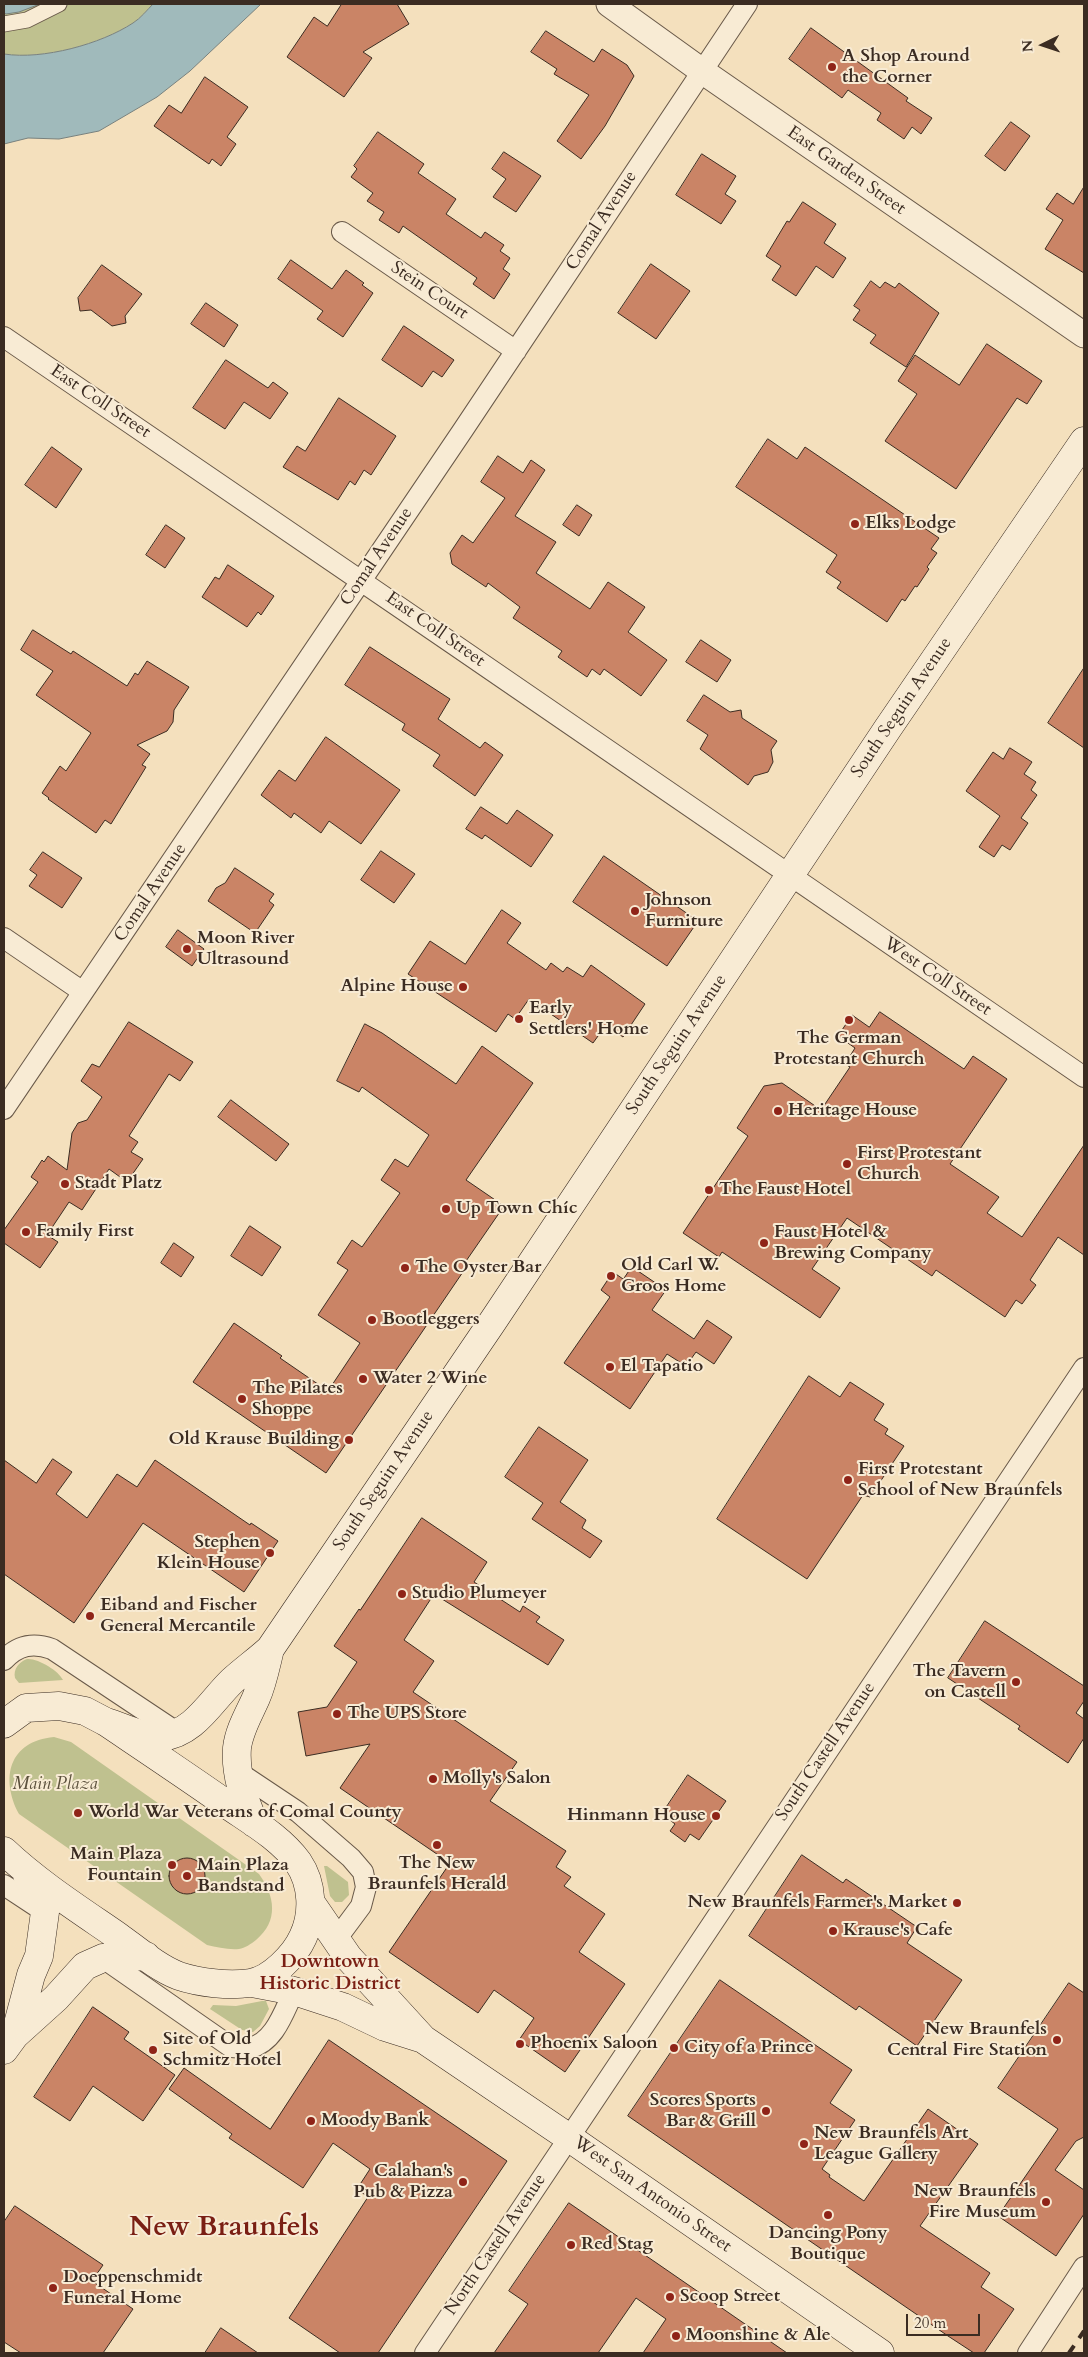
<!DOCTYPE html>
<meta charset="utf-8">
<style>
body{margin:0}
#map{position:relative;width:1088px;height:2357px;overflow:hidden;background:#f4e0bd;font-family:Cardo,serif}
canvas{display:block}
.frame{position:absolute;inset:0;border:5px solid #3b2c22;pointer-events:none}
.north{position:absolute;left:1018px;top:20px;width:50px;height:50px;-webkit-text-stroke:4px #f8ebd4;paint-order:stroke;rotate:266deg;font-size:14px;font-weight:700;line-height:20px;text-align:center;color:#3b2c22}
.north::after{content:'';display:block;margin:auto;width:18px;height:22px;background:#3b2c22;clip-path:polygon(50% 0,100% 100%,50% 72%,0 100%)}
.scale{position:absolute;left:906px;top:2314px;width:74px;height:22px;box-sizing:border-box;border:2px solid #3b2c22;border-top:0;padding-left:6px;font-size:15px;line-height:18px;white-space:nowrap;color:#3b2c22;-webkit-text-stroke:4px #f8ebd4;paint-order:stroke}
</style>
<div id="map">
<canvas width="1088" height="2357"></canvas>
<div class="frame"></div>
<div class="north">N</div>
<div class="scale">20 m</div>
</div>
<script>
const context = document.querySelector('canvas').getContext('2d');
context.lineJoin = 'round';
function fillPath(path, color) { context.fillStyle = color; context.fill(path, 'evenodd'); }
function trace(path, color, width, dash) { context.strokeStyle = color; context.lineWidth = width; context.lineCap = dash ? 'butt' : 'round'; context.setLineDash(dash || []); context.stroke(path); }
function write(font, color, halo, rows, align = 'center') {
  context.font = font + ' Cardo,serif'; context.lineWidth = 4; context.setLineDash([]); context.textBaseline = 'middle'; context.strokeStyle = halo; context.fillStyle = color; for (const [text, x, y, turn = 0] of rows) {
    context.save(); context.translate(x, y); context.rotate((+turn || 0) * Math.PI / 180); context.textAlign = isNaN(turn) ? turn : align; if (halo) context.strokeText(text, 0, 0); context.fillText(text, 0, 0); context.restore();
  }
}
fillPath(new Path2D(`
 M 4,4 L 153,4 C 147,10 141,18 133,23 C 101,44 43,60 4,54 Z
 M 27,1659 C 38,1658 59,1671 63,1680 L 19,1683 L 15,1678 C 13,1669 19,1662 27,1659 Z
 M 54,1737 L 71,1742 L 259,1874 C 275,1896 279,1921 256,1940 C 251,1944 245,1948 239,1949 C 228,1950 217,1947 207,1945 L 19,1814 C 0,1778 9,1741 54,1737 Z
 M 324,1866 L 327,1866 L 348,1882 L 349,1895 L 342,1902 L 335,1902 L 330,1896 Z
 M 262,2001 L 266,2001 L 269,2009 L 260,2026 L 253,2032 L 242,2030 L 210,2009 L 213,2005 L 236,2006 Z`), '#bfc18f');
const water = new Path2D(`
 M 4,4 L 40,4 L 19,12 L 6,14 L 4,13 Z
 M 153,4 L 261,4 L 190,71 L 157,97 L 99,131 L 59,139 L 28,138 L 4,144 L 4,54 C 43,60 101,44 133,23 C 141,18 147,10 153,4 Z`);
fillPath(water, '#a0babb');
trace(water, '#78817e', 1);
const building = new Path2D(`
 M 342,4 L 397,4 L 409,24 L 363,52 L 372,58 L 344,97 L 287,57 L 314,17 L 327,26 Z
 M 811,28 L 908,98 L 906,101 L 932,118 L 921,134 L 912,127 L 904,139 L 877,120 L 881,113 L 848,90 L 842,98 L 789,59 Z
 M 546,31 L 594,62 L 602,49 L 627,65 L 634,76 L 605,126 L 581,159 L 557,141 L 589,95 L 554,74 L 557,69 L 531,52 Z
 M 205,77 L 248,107 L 227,137 L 236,144 L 221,166 L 212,159 L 209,164 L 154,126 L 169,105 L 181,113 Z
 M 1011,122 L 1030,136 L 1005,171 L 985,156 Z
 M 378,132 L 424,164 L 418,173 L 456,199 L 446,214 L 481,238 L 485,232 L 504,245 L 500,251 L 510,258 L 503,269 L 510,274 L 494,299 L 473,284 L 477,278 L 403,226 L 399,233 L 379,220 L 384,212 L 367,201 L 373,193 L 351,177 L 357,169 L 354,166 Z
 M 504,152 L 541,176 L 516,212 L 493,197 L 506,179 L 492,169 Z
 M 702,154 L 736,176 L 725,194 L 736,201 L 721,224 L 676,195 Z
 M 1084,187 L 1084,273 L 1045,249 L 1063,220 L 1046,209 L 1057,193 L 1073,204 Z
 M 803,202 L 836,224 L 824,243 L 846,258 L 833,278 L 816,266 L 796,296 L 772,280 L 781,266 L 766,256 L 787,221 L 789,222 Z
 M 291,260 L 332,289 L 346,270 L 364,283 L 362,285 L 373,293 L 343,337 L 317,319 L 323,311 L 278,279 Z
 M 651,264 L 690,291 L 656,339 L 618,313 Z
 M 102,265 L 142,294 L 125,316 L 126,323 L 112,326 L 91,310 L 80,311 L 78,298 Z
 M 871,281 L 880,288 L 885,282 L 895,288 L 899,283 L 939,313 L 906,367 L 870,343 L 876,335 L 853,320 L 860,310 L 854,306 Z
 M 206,303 L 238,325 L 224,347 L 191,324 Z
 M 404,326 L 454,360 L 442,377 L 433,371 L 422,387 L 382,360 Z
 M 987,344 L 1042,381 L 1027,404 L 1017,398 L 956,489 L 885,441 L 917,394 L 898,381 L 915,355 L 959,385 Z
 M 226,360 L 268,388 L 273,382 L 288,393 L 270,419 L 244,402 L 225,429 L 193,408 Z
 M 339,398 L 396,436 L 371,475 L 364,470 L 355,485 L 350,481 L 338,500 L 283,467 L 297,446 L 305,451 Z
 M 768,439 L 797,459 L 805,447 L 939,538 L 931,549 L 937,553 L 927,567 L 929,569 L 917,587 L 915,586 L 905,601 L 902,599 L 887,622 L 837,588 L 841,582 L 826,572 L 837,555 L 736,487 Z
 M 52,447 L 82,469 L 56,508 L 25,485 Z
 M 498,456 L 523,473 L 531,460 L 545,470 L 515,516 L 556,542 L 536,573 L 590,609 L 608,582 L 645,607 L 628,632 L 667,660 L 641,696 L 604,669 L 600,675 L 592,669 L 587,677 L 558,657 L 562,651 L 513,618 L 520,607 L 488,583 L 486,587 L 452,564 L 450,553 L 462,535 L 473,543 L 505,498 L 481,482 Z
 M 577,505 L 592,515 L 579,536 L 563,525 Z
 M 166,525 L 185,538 L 165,568 L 146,555 Z
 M 228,565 L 274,596 L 261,615 L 258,612 L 247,627 L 202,597 L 215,577 L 219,579 Z
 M 33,630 L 71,654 L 73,651 L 127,686 L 135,673 L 138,675 L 147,661 L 189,687 L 174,710 L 173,722 L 167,731 L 137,745 L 150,754 L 142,765 L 146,767 L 111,824 L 105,820 L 96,833 L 48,799 L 49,798 L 42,793 L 60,766 L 66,771 L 91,733 L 36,695 L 53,671 L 21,650 Z
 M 701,640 L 731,660 L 717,682 L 686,662 Z
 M 370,647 L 450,699 L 438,719 L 480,748 L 485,742 L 503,755 L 475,796 L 433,766 L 440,755 L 402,730 L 405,724 L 345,685 Z
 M 1084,668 L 1084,748 L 1048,723 Z
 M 704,695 L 730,712 L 741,710 L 742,718 L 777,741 L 771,750 L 773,762 L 768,772 L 754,776 L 748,785 L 700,749 L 708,735 L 687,721 Z
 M 326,737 L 400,790 L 361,844 L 329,821 L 321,833 L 294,813 L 291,818 L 261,795 L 279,770 L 295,781 Z
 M 1010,748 L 1032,762 L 1024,774 L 1036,782 L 1031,790 L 1037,795 L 1021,818 L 1028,823 L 1010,850 L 1002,845 L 994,857 L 979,847 L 1000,816 L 966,791 L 993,752 L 1003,759 Z
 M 481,807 L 507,824 L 517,810 L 553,835 L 531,867 L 485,835 L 482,839 L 466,829 Z
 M 381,851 L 415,874 L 394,903 L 361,880 Z
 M 43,852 L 82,878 L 62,908 L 29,886 L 37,875 L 30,870 Z
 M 604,856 L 698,921 L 667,966 L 573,902 Z
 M 235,868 L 274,894 L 269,901 L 274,905 L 255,933 L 208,901 L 216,888 L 225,883 Z
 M 502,910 L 521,923 L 507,943 L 546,970 L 551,963 L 563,972 L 567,967 L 583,977 L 591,965 L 645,1004 L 623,1037 L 606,1025 L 593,1043 L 529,999 L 515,1019 L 508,1014 L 496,1032 L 408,974 L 430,941 L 465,964 Z
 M 178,930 L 204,949 L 192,966 L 166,947 Z
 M 880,1012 L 964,1069 L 973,1056 L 1007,1079 L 950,1164 L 999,1197 L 987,1213 L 1022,1237 L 1084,1145 L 1084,1255 L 1058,1237 L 1030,1280 L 1036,1285 L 1022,1304 L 1016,1300 L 1005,1317 L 936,1270 L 932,1276 L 847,1218 L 812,1269 L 840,1288 L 820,1318 L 722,1252 L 719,1257 L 683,1233 L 748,1136 L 737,1128 L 764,1086 L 782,1083 L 821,1110 L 850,1067 L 845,1064 L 855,1048 L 838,1036 L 852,1015 L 869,1027 Z
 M 129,1022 L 193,1062 L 180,1081 L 169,1074 L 129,1136 L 138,1142 L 131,1152 L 143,1159 L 127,1182 L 109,1169 L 82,1210 L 69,1202 L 47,1235 L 58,1242 L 40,1268 L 4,1243 L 4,1230 L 38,1182 L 31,1177 L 42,1160 L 44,1162 L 48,1156 L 67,1170 L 72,1133 L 78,1123 L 87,1120 L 102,1097 L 81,1081 L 92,1064 L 99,1067 Z
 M 365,1024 L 382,1033 L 456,1084 L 482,1046 L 533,1083 L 466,1180 L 504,1206 L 464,1264 L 467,1266 L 326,1473 L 193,1382 L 234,1323 L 282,1356 L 280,1358 L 328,1391 L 360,1343 L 318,1315 L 348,1270 L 337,1263 L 352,1240 L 362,1247 L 400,1193 L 381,1180 L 395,1159 L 408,1167 L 429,1135 L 362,1087 L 359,1092 L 337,1081 Z
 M 231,1100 L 289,1144 L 276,1161 L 218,1117 Z
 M 250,1226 L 281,1247 L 262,1276 L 231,1256 Z
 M 174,1243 L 194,1257 L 181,1277 L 161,1263 Z
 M 632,1267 L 666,1290 L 652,1310 L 694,1339 L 707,1320 L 732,1337 L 714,1364 L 696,1352 L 686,1366 L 667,1354 L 630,1409 L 564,1363 L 610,1297 L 601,1290 L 613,1272 L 623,1279 Z
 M 809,1376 L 840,1397 L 850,1382 L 884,1404 L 874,1420 L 888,1429 L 885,1434 L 904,1446 L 870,1497 L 863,1495 L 807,1579 L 717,1519 Z
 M 539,1427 L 588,1460 L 560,1502 L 586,1520 L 582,1528 L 602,1541 L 590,1558 L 532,1519 L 543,1503 L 505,1477 Z
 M 53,1459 L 72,1472 L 56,1494 L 87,1518 L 117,1474 L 137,1487 L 155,1460 L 250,1525 L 251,1523 L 278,1541 L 244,1592 L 143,1523 L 74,1623 L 4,1574 L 4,1460 L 36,1483 Z
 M 422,1518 L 487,1562 L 474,1582 L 520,1612 L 523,1606 L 540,1617 L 536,1622 L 564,1640 L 548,1665 L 434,1594 L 404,1640 L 434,1661 L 413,1692 L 517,1762 L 490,1801 L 566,1851 L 556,1867 L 571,1877 L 564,1886 L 605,1914 L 579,1952 L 625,1984 L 565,2072 L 519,2040 L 534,2018 L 494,1990 L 478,2013 L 389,1952 L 450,1863 L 340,1788 L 370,1744 L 306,1756 L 298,1712 L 327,1707 L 357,1662 L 334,1646 L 359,1609 L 360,1610 Z
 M 985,1621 L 1084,1686 L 1084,1701 L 1076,1713 L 1084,1719 L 1084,1738 L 1068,1763 L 1018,1729 L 1020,1726 L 948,1678 Z
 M 688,1775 L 726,1801 L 699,1840 L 690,1834 L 685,1842 L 670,1831 L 675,1824 L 662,1814 Z
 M 802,1855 L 843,1883 L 846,1879 L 917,1927 L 907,1943 L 962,1980 L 917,2046 L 859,2006 L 856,2010 L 749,1936 Z
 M169 1876a18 18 0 1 1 36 0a18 18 0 1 1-36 0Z
 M 720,1980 L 852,2070 L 830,2103 L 855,2120 L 822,2169 L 830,2175 L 829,2177 L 864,2201 L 928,2109 L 978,2144 L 920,2226 L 990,2273 L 981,2287 L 1014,2309 L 984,2353 L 974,2353 L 948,2336 L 628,2116 Z
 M 1069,1983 L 1084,1993 L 1084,2137 L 1076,2141 L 1055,2170 L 1084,2190 L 1084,2214 L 1056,2256 L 998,2216 L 1058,2129 L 998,2088 Z
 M 93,2007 L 129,2032 L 124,2039 L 175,2075 L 143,2121 L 93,2086 L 70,2121 L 34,2097 Z
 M 329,2040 L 507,2161 L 378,2353 L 340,2353 L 289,2318 L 368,2197 L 357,2189 L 370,2169 L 333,2143 L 303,2188 L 229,2138 L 232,2134 L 169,2089 L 184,2068 L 270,2129 Z
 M 569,2203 L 658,2264 L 787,2353 L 643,2353 L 666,2319 L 636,2298 L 598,2353 L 494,2353 L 528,2304 L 509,2291 Z
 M 15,2206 L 103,2265 L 92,2281 L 133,2309 L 103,2353 L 21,2353 L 4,2342 L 4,2222 Z
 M 221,2328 L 258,2353 L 205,2353 Z`);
fillPath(building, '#ca8466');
trace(building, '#3b2c22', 1);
const pedestrian = new Path2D(`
 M 4,24 L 27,20 L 59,4`);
const minor = new Path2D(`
 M 342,232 L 516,351
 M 4,337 C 365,582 724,831 1084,1077
 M 4,938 L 83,992
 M 4,1109 L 463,430 L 747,4
 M 4,1660 C 18,1645 33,1642 52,1649 L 178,1733
 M 238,1772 L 298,1812 L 351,1858 L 363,1872 L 366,1887 L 361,1906 L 335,1941
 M 4,1885 L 45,1912
 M 103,1958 L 231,2047 C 237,2047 245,2049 250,2048 C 275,2042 284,2011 294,1991
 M 425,2353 L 1084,1368
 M 1028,2353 L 1084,2267`);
const tertiary = new Path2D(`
 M 609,4 L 702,71 L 1084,335`);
const secondary = new Path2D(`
 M 106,1722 C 123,1727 143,1738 161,1737 C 194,1734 211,1701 232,1681 C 244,1670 258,1660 270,1649 L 491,1324 L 888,728 L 1084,441
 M 4,1724 L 26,1708 L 59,1706 L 85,1711 L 106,1722 C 146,1749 185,1775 225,1803 C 249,1820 280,1837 298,1862 C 313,1884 314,1914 303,1937 C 295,1955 271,1980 250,1983 C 229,1986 200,1983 179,1976 C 158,1968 137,1950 119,1937 C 80,1910 39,1884 4,1851
 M 254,1823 C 244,1799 235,1774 237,1748 C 239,1730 249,1714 256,1698 C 263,1682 266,1665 270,1649
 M 311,1903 L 348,1957 L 423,2039 L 568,2137 L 880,2353
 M 252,1983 L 294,1991 L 343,2007 L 385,2027 L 423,2039
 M 15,2035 L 31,1975 L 39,1956 L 45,1912 L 40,1895 L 27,1875
 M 4,2050 L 15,2035 L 56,1998 L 85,1966 L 103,1958 L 146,1956`);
trace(pedestrian, '#695949', 17);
trace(minor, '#695949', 22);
trace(tertiary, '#695949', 27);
trace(secondary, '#3b2c22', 29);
trace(pedestrian, '#f8ebd4', 15);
trace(minor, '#f8ebd4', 20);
trace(tertiary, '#f8ebd4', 25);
trace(secondary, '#f8ebd4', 28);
trace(new Path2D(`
 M 1069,2353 L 1084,2331`), '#3b2c22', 4, [9, 9]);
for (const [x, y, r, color] of [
 [832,67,5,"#8f2418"],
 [855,524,5,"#8f2418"],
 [635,911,5,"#8f2418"],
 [187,949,5,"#8f2418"],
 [463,987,5,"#8f2418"],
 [519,1019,5,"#8f2418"],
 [849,1020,5,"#8f2418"],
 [778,1111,5,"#8f2418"],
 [847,1164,5,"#8f2418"],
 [65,1184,5,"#8f2418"],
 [709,1190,5,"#8f2418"],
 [446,1209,5,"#8f2418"],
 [26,1232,5,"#8f2418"],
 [764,1243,5,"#8f2418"],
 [405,1268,5,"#8f2418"],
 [611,1276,5,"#8f2418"],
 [372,1320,5,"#8f2418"],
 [610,1367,5,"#8f2418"],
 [363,1379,5,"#8f2418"],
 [242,1399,5,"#8f2418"],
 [349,1440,5,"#8f2418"],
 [848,1480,5,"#8f2418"],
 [270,1553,5,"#8f2418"],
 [402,1594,5,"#8f2418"],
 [90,1616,5,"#8f2418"],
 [1016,1682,5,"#8f2418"],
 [337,1714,5,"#8f2418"],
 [433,1779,5,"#8f2418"],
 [78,1813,5,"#8f2418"],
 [716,1816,5,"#8f2418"],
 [437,1845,5,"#8f2418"],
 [172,1865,5,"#8f2418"],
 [187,1876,5,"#8f2418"],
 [957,1903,5,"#8f2418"],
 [833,1931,5,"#8f2418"],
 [1057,2040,5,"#8f2418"],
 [520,2044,5,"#8f2418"],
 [674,2048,5,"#8f2418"],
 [153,2050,5,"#8f2418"],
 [766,2111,5,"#8f2418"],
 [311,2121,5,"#8f2418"],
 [804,2144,5,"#8f2418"],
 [463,2182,5,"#8f2418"],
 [1046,2202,5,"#8f2418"],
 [828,2215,5,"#8f2418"],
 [571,2245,5,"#8f2418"],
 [53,2288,5,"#8f2418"],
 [670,2297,5,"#8f2418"],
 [676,2336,5,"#8f2418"]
]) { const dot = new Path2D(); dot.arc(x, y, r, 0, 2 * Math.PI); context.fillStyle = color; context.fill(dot); trace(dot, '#f8ebd4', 2); }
write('bold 18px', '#3b2c22', '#f8ebd4', [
 ["A Shop Around",842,57],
 ["the Corner",842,78],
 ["Elks Lodge",865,524],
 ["Johnson",645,901],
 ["Furniture",645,922],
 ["Moon River",197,939],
 ["Ultrasound",197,960],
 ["Alpine House",453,987,"right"],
 ["Early",529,1009],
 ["Settlers' Home",529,1030],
 ["The German",849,1039,"center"],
 ["Protestant Church",849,1060,"center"],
 ["Heritage House",788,1111],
 ["First Protestant",857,1154],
 ["Church",857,1175],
 ["Stadt Platz",75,1184],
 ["The Faust Hotel",719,1190],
 ["Up Town Chíc",456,1209],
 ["Family First",36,1232],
 ["Faust Hotel &",774,1233],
 ["Brewing Company",774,1254],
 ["Old Carl W.",621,1266],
 ["Groos Home",621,1287],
 ["The Oyster Bar",415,1268],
 ["Bootleggers",382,1320],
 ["El Tapatio",620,1367],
 ["Water 2 Wine",373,1379],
 ["The Pilates",252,1389],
 ["Shoppe",252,1410],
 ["Old Krause Building",339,1440,"right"],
 ["First Protestant",858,1470],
 ["School of New Braunfels",858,1491],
 ["Stephen",260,1543,"right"],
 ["Klein House",260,1564,"right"],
 ["Studio Plumeyer",412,1594],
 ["Eiband and Fischer",100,1606],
 ["General Mercantile",100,1627],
 ["The Tavern",1006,1672,"right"],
 ["on Castell",1006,1693,"right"],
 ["The UPS Store",347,1714],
 ["Molly's Salon",443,1779],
 ["World War Veterans of Comal County",88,1813],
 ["Hinmann House",706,1816,"right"],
 ["Main Plaza",162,1855,"right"],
 ["Fountain",162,1876,"right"],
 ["The New",437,1864,"center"],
 ["Braunfels Herald",437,1885,"center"],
 ["Main Plaza",197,1866],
 ["Bandstand",197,1887],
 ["New Braunfels Farmer's Market",947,1903,"right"],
 ["Krause's Cafe",843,1931],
 ["New Braunfels",1047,2030,"right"],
 ["Central Fire Station",1047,2051,"right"],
 ["Site of Old",163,2040],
 ["Schmitz Hotel",163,2061],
 ["Phoenix Saloon",530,2044],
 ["City of a Prince",684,2048],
 ["Scores Sports",756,2101,"right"],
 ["Bar & Grill",756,2122,"right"],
 ["Moody Bank",321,2121],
 ["New Braunfels Art",814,2134],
 ["League Gallery",814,2155],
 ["Calahan's",453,2172,"right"],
 ["Pub & Pizza",453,2193,"right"],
 ["New Braunfels",1036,2192,"right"],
 ["Fire Museum",1036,2213,"right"],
 ["Dancing Pony",828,2234,"center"],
 ["Boutique",828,2255,"center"],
 ["Red Stag",581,2245],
 ["Doeppenschmidt",63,2278],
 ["Funeral Home",63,2299],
 ["Scoop Street",680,2297],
 ["Moonshine & Ale",686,2336]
], 'left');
write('18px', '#3b2c22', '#f8ebd4', [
 ["East Garden Street",846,171,35],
 ["Comal Avenue",602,221,-57],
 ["Stein Court",429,291,34],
 ["East Coll Street",100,402,34],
 ["Comal Avenue",377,557,-56],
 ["East Coll Street",435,630,35],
 ["South Seguin Avenue",902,708,-56],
 ["Comal Avenue",151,893,-56],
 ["West Coll Street",937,977,34],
 ["South Seguin Avenue",677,1045,-56],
 ["South Seguin Avenue",384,1481,-56],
 ["South Castell Avenue",826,1752,-56],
 ["West San Antonio Street",652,2195,35],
 ["North Castell Avenue",496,2245,-56]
]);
write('italic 18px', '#5c513d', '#f8ebd4', [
 ["Main Plaza",55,1785]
]);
write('bold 19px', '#7a1f14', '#f8ebd4', [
 ["Downtown",330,1963],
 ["Historic District",330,1985]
]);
write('bold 28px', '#7a1f14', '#f8ebd4', [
 ["New Braunfels",224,2229]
]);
</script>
